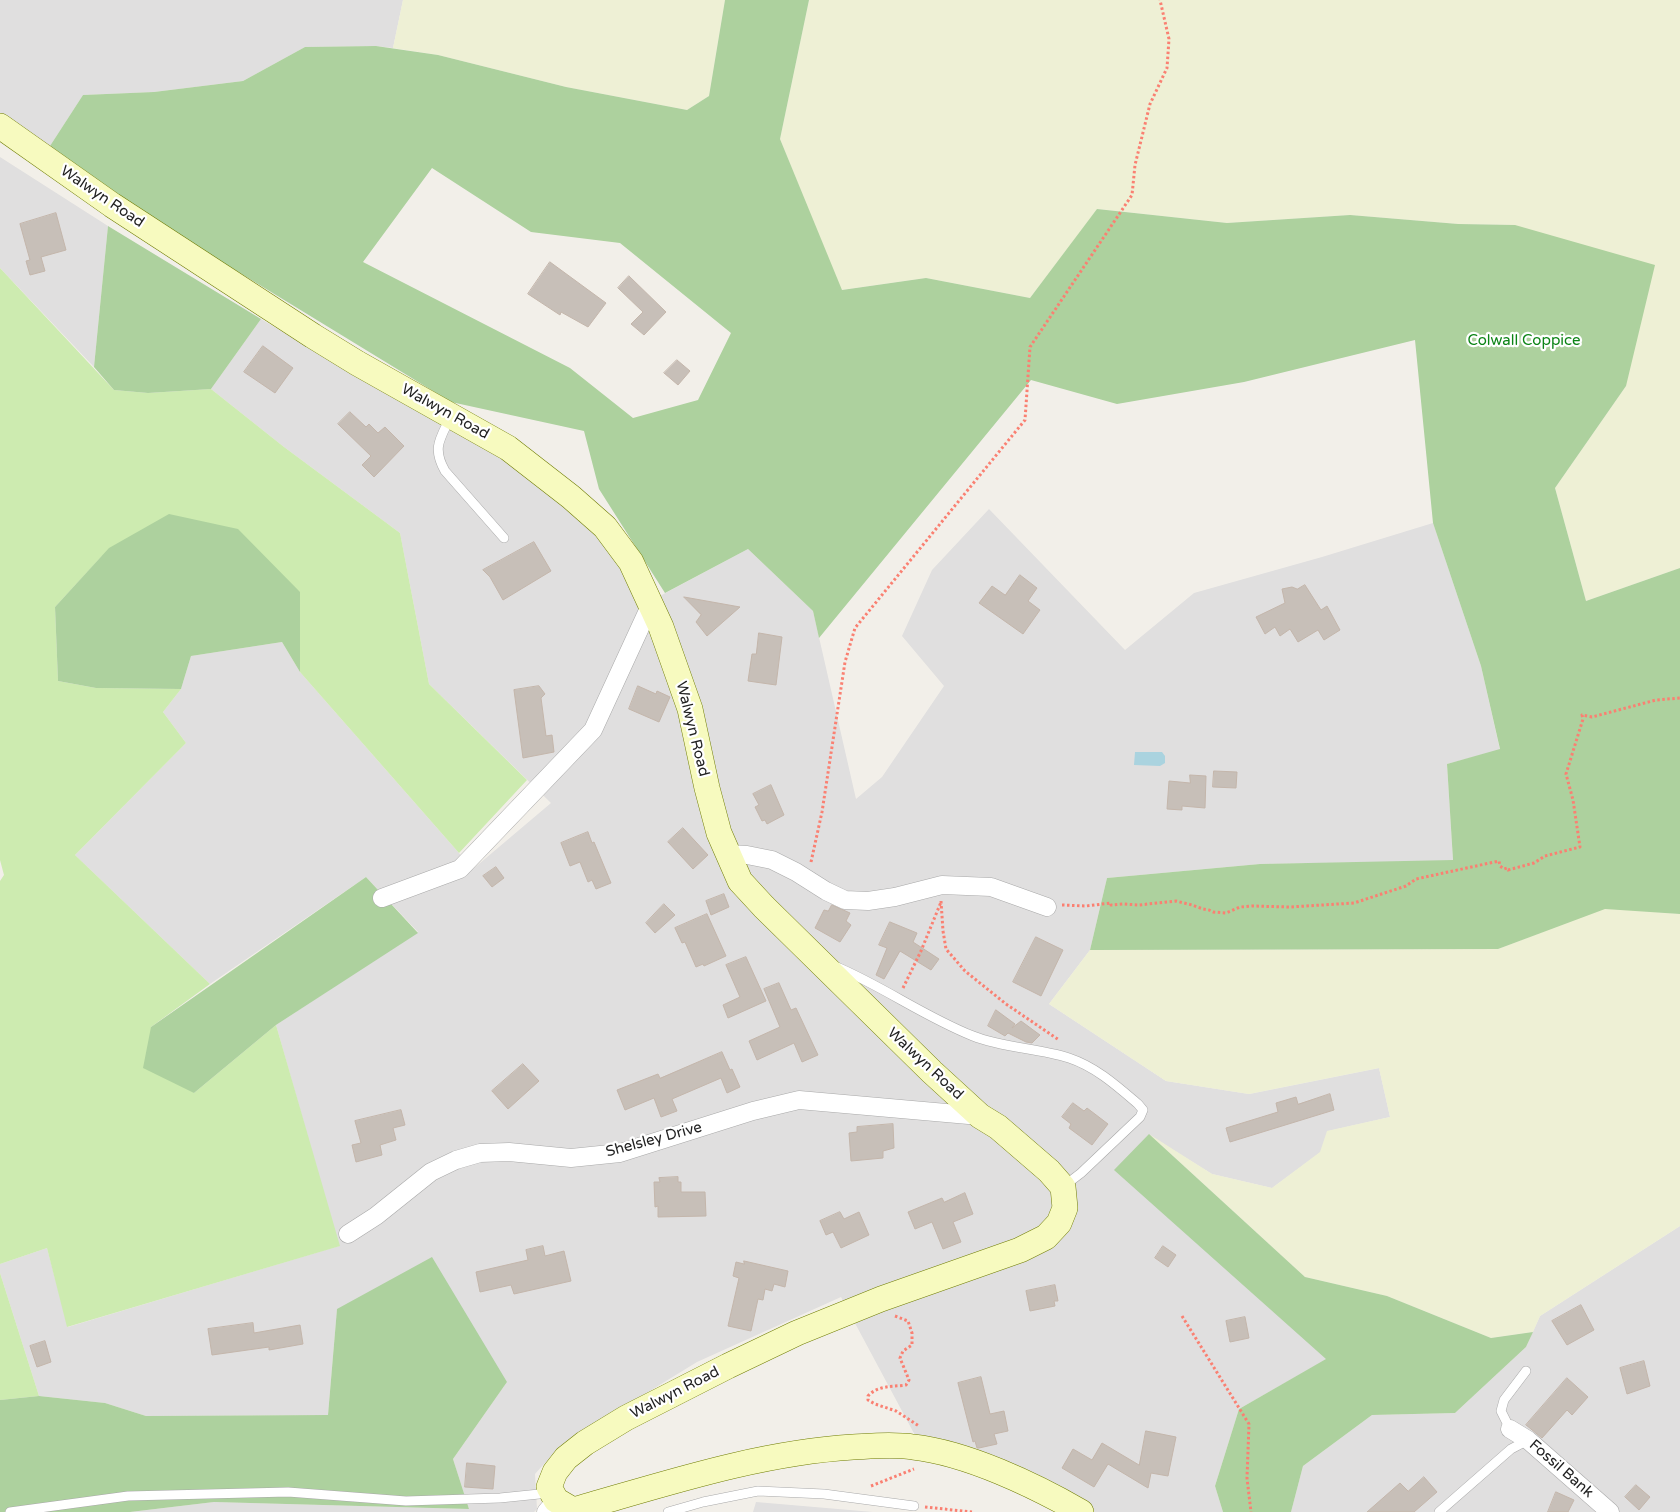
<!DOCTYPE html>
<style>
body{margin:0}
canvas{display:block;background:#f2efe9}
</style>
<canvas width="1680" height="1512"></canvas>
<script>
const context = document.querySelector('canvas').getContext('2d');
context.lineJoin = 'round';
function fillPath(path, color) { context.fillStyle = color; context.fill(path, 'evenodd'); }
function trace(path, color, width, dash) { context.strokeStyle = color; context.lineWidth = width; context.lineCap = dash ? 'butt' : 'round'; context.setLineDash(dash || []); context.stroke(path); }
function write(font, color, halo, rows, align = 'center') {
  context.font = font + ' "Varela Round",sans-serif'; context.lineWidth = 4.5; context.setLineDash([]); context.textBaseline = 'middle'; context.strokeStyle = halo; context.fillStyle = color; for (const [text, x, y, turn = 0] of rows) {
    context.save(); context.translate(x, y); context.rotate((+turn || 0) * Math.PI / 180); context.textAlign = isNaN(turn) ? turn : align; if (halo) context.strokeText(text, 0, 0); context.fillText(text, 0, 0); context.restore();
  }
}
fillPath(new Path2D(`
 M 0,0 L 403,0 L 393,48 L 376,46 L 305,47 L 243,81 L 154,92 L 83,95 L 50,146 L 0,116 Z
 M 0,157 L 108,226 L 94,367 L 0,268 Z
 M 261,319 L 363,380 L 458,427 L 591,520 L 643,605 L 748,549 L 813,611 L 856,799 L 882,777 L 944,686 L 902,636 L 932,570 L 989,509 L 1125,650 L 1194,593 L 1322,557 L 1433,523 L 1481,666 L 1500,750 L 1447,764 L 1453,861 L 1260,864 L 1107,878 L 1090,950 L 1049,1004 L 1166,1081 L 1249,1094 L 1379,1068 L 1390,1117 L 1328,1131 L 1321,1152 L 1272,1188 L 1212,1174 L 1149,1135 L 1327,1359 L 1239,1409 L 1215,1486 L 1223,1512 L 1094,1512 L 1033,1477 L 917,1439 L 841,1297 L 697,1362 L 560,1446 L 535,1474 L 537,1509 L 534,1512 L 130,1512 L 214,1502 L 469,1509 L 453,1459 L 507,1382 L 337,1309 L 328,1415 L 146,1416 L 105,1403 L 39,1396 L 0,1273 L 0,1264 L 47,1248 L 68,1327 L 339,1246 L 276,1025 L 418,932 L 366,877 L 210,984 L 75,855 L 186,743 L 163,712 L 181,689 L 191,656 L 282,642 L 300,672 L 473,869 L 551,803 L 429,684 L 400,533 L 284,447 L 211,389 Z
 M 1680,1226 L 1680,1512 L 1291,1512 L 1303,1466 L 1372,1415 L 1455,1413 L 1526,1347 L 1540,1316 Z
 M 756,1502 L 873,1512 L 753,1512 Z`), '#e0dfdf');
fillPath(new Path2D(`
 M 403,0 L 725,0 L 709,96 L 687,110 L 566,87 L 438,55 L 393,48 Z
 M 809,0 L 1680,0 L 1680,568 L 1586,601 L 1555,488 L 1626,386 L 1515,225 L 1458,224 L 1350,215 L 1227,223 L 1098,209 L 1030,298 L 926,278 L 841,290 L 780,139 Z
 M 1605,908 L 1680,914 L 1680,1226 L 1540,1316 L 1533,1332 L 1491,1338 L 1387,1296 L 1305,1277 L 1149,1134 L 1212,1174 L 1272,1188 L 1320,1152 L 1327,1131 L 1390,1117 L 1379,1068 L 1249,1094 L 1166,1081 L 1049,1004 L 1090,950 L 1498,949 Z`), '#eef0d5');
fillPath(new Path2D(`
 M 0,268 L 114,390 L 148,393 L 211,389 L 284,447 L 400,533 L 429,684 L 527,780 L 459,853 L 300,672 L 300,592 L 102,556 L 55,607 L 58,681 L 96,688 L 181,689 L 163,712 L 186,743 L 75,855 L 210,984 L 151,1027 L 194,1093 L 276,1025 L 340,1246 L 67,1327 L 47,1248 L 0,1264 L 0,881 L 4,875 L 0,860 Z
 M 0,1273 L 39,1396 L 0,1400 Z`), '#cdebb0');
fillPath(new Path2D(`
 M 725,0 L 809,0 L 780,139 L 842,290 L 926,278 L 1030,298 L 1097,209 L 1227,223 L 1350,215 L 1458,224 L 1515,225 L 1655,265 L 1626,386 L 1555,488 L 1586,601 L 1680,568 L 1680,914 L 1605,909 L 1498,949 L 1090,950 L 1107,878 L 1260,864 L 1453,860 L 1447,764 L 1500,749 L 1481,666 L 1433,523 L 1415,340 L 1244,382 L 1117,404 L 1031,380 L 819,638 L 813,611 L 748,549 L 665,593 L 599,489 L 584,431 L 451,402 L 168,229 L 50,146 L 83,95 L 154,92 L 243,81 L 305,47 L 376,46 L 438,55 L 566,87 L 687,110 L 709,96 ZM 432,168 L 531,232 L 620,243 L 731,333 L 698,400 L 633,418 L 570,368 L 363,262 Z
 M 108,226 L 261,319 L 211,389 L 148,393 L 114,390 L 94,367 Z
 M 169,514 L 238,529 L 300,592 L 300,672 L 282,642 L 191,656 L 181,689 L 96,688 L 58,681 L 55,607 L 109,548 Z
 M 366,877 L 418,933 L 276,1025 L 194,1093 L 143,1068 L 151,1027 Z
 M 1149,1134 L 1305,1277 L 1387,1296 L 1491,1338 L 1533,1332 L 1526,1347 L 1455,1413 L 1372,1415 L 1303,1466 L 1291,1512 L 1223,1512 L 1215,1486 L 1239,1409 L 1326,1359 L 1114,1170 Z
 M 432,1257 L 507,1382 L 453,1459 L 469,1509 L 214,1502 L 130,1512 L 0,1512 L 0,1400 L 39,1396 L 105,1403 L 146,1416 L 328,1415 L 337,1309 Z`), '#add19e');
fillPath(new Path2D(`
 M 1135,752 L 1162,752 L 1165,756 L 1165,763 L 1160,766 L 1134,765 Z`), '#aad3df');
const building = new Path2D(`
 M 56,213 L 66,250 L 41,257 L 45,271 L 30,275 L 26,261 L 30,260 L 20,224 Z
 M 550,262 L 606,303 L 588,327 L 561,312 L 560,315 L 528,294 Z
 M 629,276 L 666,312 L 644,335 L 631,324 L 643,312 L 618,288 Z
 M 263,346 L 293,368 L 275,393 L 244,372 Z
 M 677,360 L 690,371 L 678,385 L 664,373 Z
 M 350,412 L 366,427 L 369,424 L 378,433 L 385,427 L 404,446 L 374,477 L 362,465 L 371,456 L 338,424 Z
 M 534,542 L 551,571 L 503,600 L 490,577 L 483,570 Z
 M 1020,575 L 1037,588 L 1028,601 L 1040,610 L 1023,634 L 979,603 L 992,586 L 1005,595 Z
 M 1305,585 L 1321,610 L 1327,606 L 1340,630 L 1324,640 L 1318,630 L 1298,642 L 1290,629 L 1280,636 L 1275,627 L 1265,634 L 1256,617 L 1285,603 L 1282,589 L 1292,587 L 1297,589 Z
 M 684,597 L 740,607 L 707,636 L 696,622 L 701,615 Z
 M 759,633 L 782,637 L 776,685 L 748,681 L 752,654 L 756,654 Z
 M 539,686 L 545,694 L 541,698 L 546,736 L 552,735 L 554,752 L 523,758 L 514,690 Z
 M 638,686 L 656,694 L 657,691 L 670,697 L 659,722 L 629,709 Z
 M 1214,771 L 1237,772 L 1236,788 L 1213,787 Z
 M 1190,775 L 1206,776 L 1205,808 L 1182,806 L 1182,810 L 1167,809 L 1169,781 L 1190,783 Z
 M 771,785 L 784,815 L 767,824 L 765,820 L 762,821 L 755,807 L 759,805 L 753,794 Z
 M 683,828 L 708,855 L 693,869 L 668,842 Z
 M 588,832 L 592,843 L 594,842 L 611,883 L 596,889 L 592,880 L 588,882 L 580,862 L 570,866 L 561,843 Z
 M 496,867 L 504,878 L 492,887 L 483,876 Z
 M 724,894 L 729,907 L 711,915 L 706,901 Z
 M 664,904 L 675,915 L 655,933 L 646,923 Z
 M 832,905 L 850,913 L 846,921 L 851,925 L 840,942 L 815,928 L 824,910 L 828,911 Z
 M 707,914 L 726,956 L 704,966 L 703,964 L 696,967 L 685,942 L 682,943 L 675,928 Z
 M 890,922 L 917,933 L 913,942 L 939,959 L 931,970 L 900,951 L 884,979 L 876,975 L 887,948 L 879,945 Z
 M 1036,937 L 1063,950 L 1041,996 L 1013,982 Z
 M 746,957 L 766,1001 L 728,1018 L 723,1005 L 740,997 L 726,965 Z
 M 779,983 L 791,1010 L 796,1008 L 818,1055 L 802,1062 L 794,1043 L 757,1060 L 749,1041 L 780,1027 L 764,989 Z
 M 996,1010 L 1015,1024 L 1012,1028 L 1021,1021 L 1040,1035 L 1032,1043 L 1026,1042 L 1008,1033 L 1005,1036 L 988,1026 Z
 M 722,1052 L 730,1070 L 732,1069 L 740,1087 L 727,1093 L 721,1078 L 672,1099 L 677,1111 L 661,1117 L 654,1098 L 625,1110 L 617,1090 L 658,1074 L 660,1078 Z
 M 523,1064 L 539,1081 L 508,1109 L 492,1091 Z
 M 1330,1094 L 1334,1110 L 1230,1142 L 1226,1128 L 1278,1112 L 1276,1103 L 1296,1097 L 1298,1104 Z
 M 1073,1103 L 1084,1111 L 1087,1108 L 1108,1124 L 1092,1145 L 1069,1128 L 1071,1124 L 1062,1117 Z
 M 401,1110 L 405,1125 L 393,1128 L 396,1140 L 380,1145 L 382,1155 L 356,1162 L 352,1145 L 361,1143 L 355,1121 Z
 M 893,1124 L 894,1148 L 883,1151 L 883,1158 L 851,1161 L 849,1133 L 857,1132 L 857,1127 Z
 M 678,1177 L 678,1182 L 681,1182 L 681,1192 L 705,1192 L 706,1216 L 658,1217 L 658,1206 L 655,1207 L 654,1182 L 660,1182 L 659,1178 Z
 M 965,1193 L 973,1214 L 953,1222 L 961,1242 L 943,1249 L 932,1222 L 915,1229 L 908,1212 L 942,1198 L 944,1202 Z
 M 840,1212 L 844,1219 L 859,1212 L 869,1235 L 841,1248 L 833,1232 L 826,1235 L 820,1221 Z
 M 543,1246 L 545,1256 L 564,1251 L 571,1281 L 514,1294 L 511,1285 L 480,1292 L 476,1272 L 528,1260 L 526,1250 Z
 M 1163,1246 L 1176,1255 L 1168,1267 L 1155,1258 Z
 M 744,1261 L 788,1271 L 785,1287 L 774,1284 L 772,1291 L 765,1289 L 763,1300 L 758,1299 L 751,1331 L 728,1326 L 739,1278 L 733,1276 L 736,1262 L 744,1264 Z
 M 1055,1285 L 1058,1301 L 1054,1301 L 1055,1306 L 1030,1311 L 1026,1291 Z
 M 1581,1305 L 1594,1330 L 1567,1345 L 1552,1321 Z
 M 1245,1317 L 1249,1338 L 1230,1342 L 1226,1321 Z
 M 253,1323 L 254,1333 L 300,1325 L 303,1344 L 269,1350 L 269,1347 L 212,1355 L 208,1329 Z
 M 45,1341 L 51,1362 L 37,1367 L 30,1346 Z
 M 1644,1361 L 1650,1386 L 1627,1394 L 1620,1368 Z
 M 981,1377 L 990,1414 L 1004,1411 L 1008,1431 L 994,1434 L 997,1444 L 979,1448 L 977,1448 L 975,1441 L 973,1442 L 958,1383 Z
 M 1567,1378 L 1588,1397 L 1572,1415 L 1567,1410 L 1542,1438 L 1526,1425 Z
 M 1146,1431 L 1176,1437 L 1168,1476 L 1151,1473 L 1148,1488 L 1108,1464 L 1094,1487 L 1062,1468 L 1073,1449 L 1092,1460 L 1102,1443 L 1139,1465 Z
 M 467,1463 L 495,1466 L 493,1489 L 465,1487 Z
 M 1424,1477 L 1437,1492 L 1414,1512 L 1367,1512 L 1400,1483 L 1408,1491 Z
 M 1636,1485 L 1650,1497 L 1639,1510 L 1625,1497 Z
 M 1556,1492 L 1574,1500 L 1568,1512 L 1548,1512 Z`);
fillPath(building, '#c7bfb8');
trace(building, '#c4b6ab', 1);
const lane = new Path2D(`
 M 450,418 C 440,439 432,448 445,471 L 504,538
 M 837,967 C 884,987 925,1017 973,1036 C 1003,1048 1038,1048 1069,1058 C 1096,1067 1117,1086 1138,1104 L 1143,1110 L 1140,1117 L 1081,1173 L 1064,1186
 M 1510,1429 L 1501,1411 L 1504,1400 L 1526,1371
 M 10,1512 L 128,1496 L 288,1492 L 406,1501 L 500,1498 L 549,1493
 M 668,1512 L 703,1502 L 758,1491 L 824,1494 L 914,1506
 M 1439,1512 L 1511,1449 L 1528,1440`);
const street = new Path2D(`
 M 728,854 L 747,855 L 772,860 L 796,872 L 826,891 L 845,900 L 868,901 L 895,897 L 942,885 L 991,887 L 1047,907
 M 382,898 L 460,869 L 593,730 L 651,604
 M 348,1234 L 376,1216 L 431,1172 L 456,1160 L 480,1153 L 509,1152 L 571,1158 L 620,1153 L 753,1111 L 799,1100 L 980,1116
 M 1510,1429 L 1528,1440 L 1610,1512
 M 546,1512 L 556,1500`);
const secondary = new Path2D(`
 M 0,126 L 112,205 L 313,336 L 357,363 L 508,448 L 571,497 L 605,527 L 631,562 L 661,627 L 690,709 L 707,788 L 719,833 L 740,881 L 764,907 L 932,1072 L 980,1116 L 998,1127 L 1049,1171 L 1063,1187 L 1065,1208 L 1059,1223 L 1046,1237 L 1020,1250 L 881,1299 L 797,1333 L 728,1366 L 626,1418 L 585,1443 L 566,1458 L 555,1472 L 549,1487 L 556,1500 L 573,1510 C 665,1484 757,1453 853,1447 C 873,1446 893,1444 913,1447 C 967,1453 1034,1485 1081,1512`);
trace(lane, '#a9a9a9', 10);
trace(street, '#a9a9a9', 19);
trace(secondary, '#707d05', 26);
trace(new Path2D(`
 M 811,862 L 822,812 L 845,662 L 855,628 L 1025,420 L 1030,347 L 1132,195 L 1135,165 L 1150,104 L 1167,68 L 1169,39 L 1160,0
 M 941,901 L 943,931 L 946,949 L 965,971 L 1006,1004 L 1059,1040
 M 1062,905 L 1086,906 L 1111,903 L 1111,905 L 1123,904 L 1139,905 L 1176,901 L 1192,905 L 1203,909 L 1209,910 L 1213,912 L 1226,913 L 1240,907 L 1252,906 L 1290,907 L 1354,903 L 1406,886 L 1416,879 L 1499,861 L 1500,866 L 1504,869 L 1507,868 L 1508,870 L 1534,863 L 1545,856 L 1580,847 L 1573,800 L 1566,774 L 1583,719 L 1582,715 L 1592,717 L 1656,700 L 1680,698
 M 903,988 L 921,951 L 941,902
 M 895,1316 L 908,1321 L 912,1333 L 912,1345 L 903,1351 L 900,1358 L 909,1380 L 906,1385 C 892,1387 878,1385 868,1396 L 868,1400 L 875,1404 L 896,1411 L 919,1426
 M 1182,1316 L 1249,1424 L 1247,1478 L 1251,1512
 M 871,1486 L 914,1469
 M 925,1507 L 972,1512`), '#fa8072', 3, [2.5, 2.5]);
trace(lane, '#fff', 9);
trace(street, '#fff', 18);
trace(secondary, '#f7fabf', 25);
write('15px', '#222', '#fff', [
 ["Walwyn Road",102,197,34],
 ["Walwyn Road",445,412,29],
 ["Walwyn Road",692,729,76],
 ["Walwyn Road",925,1064,43],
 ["Shelsley Drive",654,1140,-15],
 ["Walwyn Road",675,1393,-27],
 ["Fossil Bank",1561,1469,41]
]);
write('15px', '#0c8416', '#fff', [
 ["Colwall Coppice",1524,341]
]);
</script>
